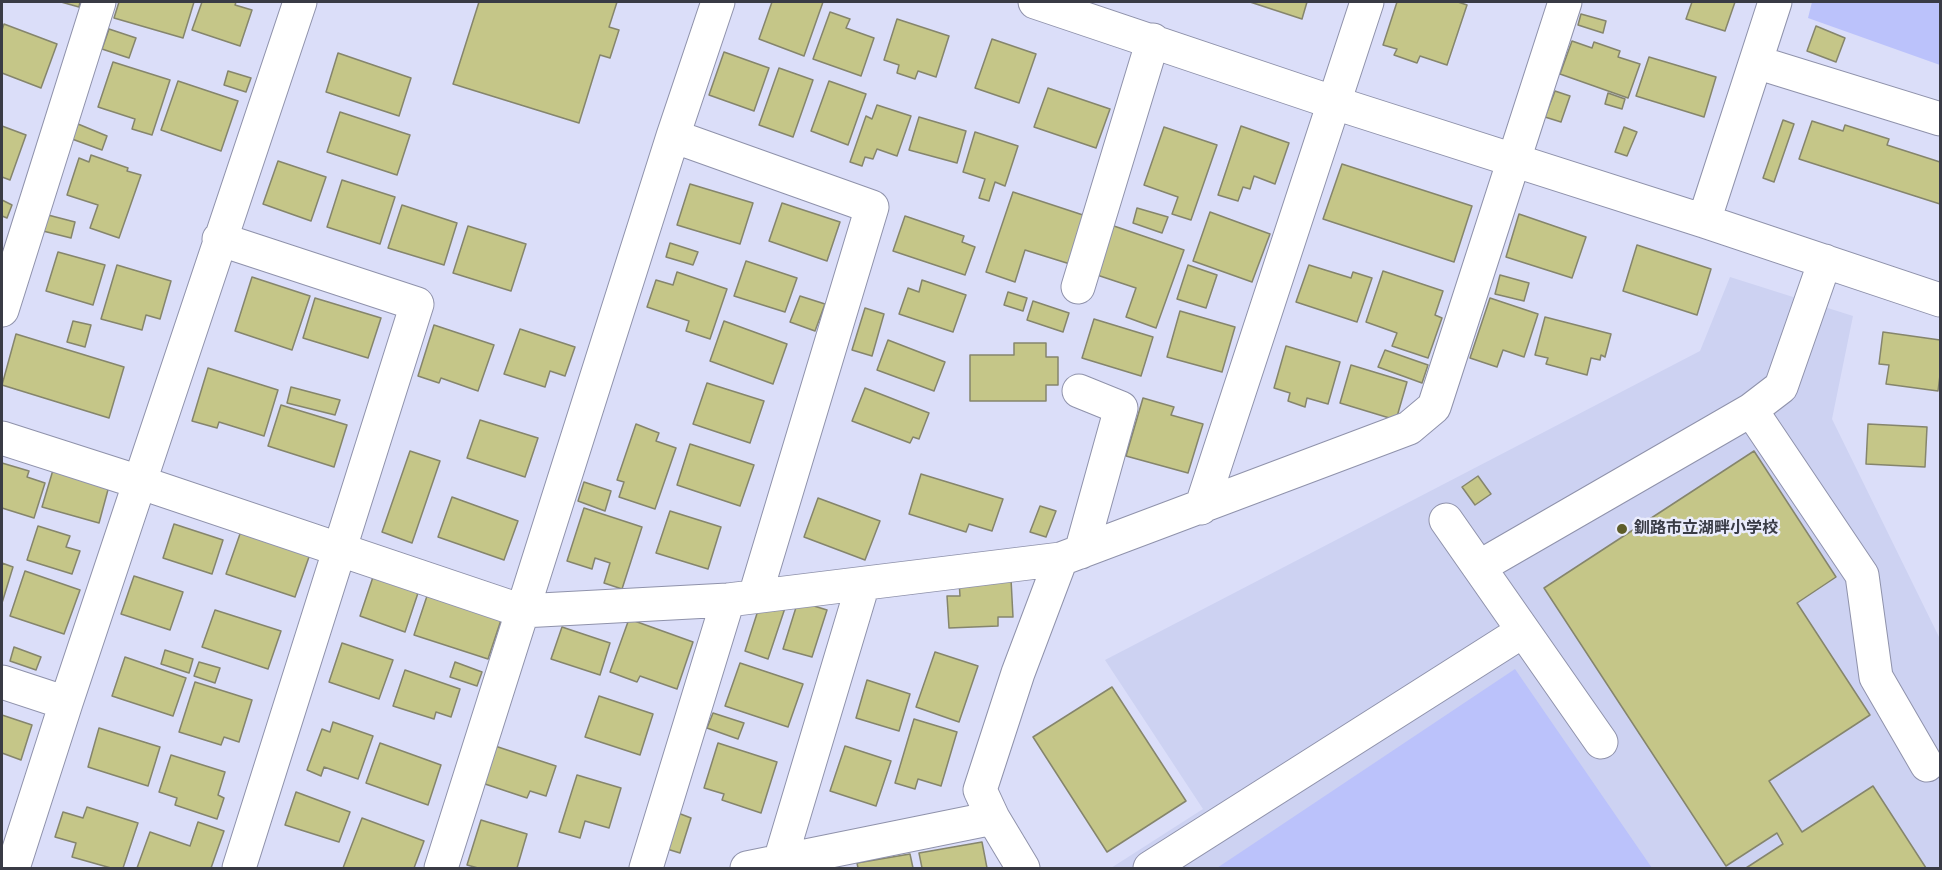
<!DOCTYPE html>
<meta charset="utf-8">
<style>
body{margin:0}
#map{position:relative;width:1942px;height:870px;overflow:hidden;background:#dbdef9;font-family:Signika,sans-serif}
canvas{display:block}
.frame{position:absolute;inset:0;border:3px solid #393b45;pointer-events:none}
</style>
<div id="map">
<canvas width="1942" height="870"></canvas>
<div class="frame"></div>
</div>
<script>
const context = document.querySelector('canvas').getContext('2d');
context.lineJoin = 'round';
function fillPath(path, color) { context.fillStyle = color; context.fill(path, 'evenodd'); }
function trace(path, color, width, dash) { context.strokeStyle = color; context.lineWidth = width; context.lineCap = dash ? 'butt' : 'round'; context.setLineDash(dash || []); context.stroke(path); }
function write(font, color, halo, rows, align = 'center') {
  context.font = font + ' Signika,"Noto Sans JP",sans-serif'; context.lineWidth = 5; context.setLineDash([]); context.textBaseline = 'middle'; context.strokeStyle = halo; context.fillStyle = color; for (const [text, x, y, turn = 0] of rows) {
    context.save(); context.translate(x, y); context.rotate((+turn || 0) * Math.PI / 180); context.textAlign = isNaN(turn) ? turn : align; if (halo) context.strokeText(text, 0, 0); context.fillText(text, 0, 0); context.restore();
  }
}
fillPath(new Path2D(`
 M 1730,277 L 1853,316 L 1832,419 L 1940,639 L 1940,868 L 1111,868 L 1203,809 L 1105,660 L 1700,351 Z`), '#cdd2f2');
fillPath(new Path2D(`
 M 1812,2 L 1940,2 L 1940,65 L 1808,18 Z
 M 1515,669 L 1652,868 L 1217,868 Z`), '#bbc2fb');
const building = new Path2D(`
 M 61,2 L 80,2 L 79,7 Z
 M 119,2 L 194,2 L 183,38 L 114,18 Z
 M 202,2 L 236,2 L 235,5 L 252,10 L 240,46 L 192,30 Z
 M 479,2 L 617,2 L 609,27 L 619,30 L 610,58 L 600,55 L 579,123 L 453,84 Z
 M 772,2 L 823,2 L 804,56 L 759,39 Z
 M 1250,2 L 1307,2 L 1302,19 Z
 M 1397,2 L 1458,2 L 1467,5 L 1447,65 L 1420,56 L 1417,63 L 1394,55 L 1397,49 L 1383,45 Z
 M 1692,2 L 1735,2 L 1725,31 L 1686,19 Z
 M 830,12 L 850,19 L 846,28 L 874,38 L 861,76 L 813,59 Z
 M 1581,14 L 1606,21 L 1603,33 L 1578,25 Z
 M 897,19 L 949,36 L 936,77 L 918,71 L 915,79 L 897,73 L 899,65 L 884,60 Z
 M 4,24 L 57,44 L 41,88 L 2,73 L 2,30 Z
 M 1816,26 L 1845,38 L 1836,62 L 1807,51 Z
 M 109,29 L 136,38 L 129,58 L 102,49 Z
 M 992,39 L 1036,54 L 1019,103 L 975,88 Z
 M 1572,41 L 1592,48 L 1594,42 L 1620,51 L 1618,57 L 1640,64 L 1628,98 L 1560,74 Z
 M 724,52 L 769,68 L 754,111 L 709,95 Z
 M 338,53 L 411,78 L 399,116 L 326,92 Z
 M 1649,57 L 1716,77 L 1704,117 L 1636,96 Z
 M 113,62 L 170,80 L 152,135 L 132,129 L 135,119 L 98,107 Z
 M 779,68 L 813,80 L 793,137 L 759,125 Z
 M 228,71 L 251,78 L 246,92 L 224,85 Z
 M 178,81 L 238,101 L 221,151 L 161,130 Z
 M 829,81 L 866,94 L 848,145 L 811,131 Z
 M 1048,88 L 1110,109 L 1096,148 L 1034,127 Z
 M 1555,91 L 1570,96 L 1561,122 L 1545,117 Z
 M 1608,93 L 1625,99 L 1622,109 L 1605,104 Z
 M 877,105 L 911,116 L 897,156 L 877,149 L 873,159 L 865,157 L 862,166 L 850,162 L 866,116 L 872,119 Z
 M 340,112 L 410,135 L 397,175 L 327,152 Z
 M 919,117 L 966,131 L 957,163 L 909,150 Z
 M 1783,120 L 1794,124 L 1774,182 L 1763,178 Z
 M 1812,121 L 1843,131 L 1845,125 L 1889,139 L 1887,145 L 1940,162 L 1940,204 L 1799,159 Z
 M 78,124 L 107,136 L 102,150 L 72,139 Z
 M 2,126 L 26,135 L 10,180 L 2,177 Z
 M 1241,126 L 1289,143 L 1275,184 L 1254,176 L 1250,189 L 1243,187 L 1238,201 L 1218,195 Z
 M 1164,127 L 1217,145 L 1191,220 L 1172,214 L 1178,197 L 1144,185 Z
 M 1624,127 L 1637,132 L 1627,156 L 1615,152 Z
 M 975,132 L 1018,146 L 1005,186 L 995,182 L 989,201 L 979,198 L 985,179 L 963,172 Z
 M 91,155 L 128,168 L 127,171 L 141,175 L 119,238 L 90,228 L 98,205 L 67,195 L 79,158 L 89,162 Z
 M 278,161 L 326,177 L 311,221 L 263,204 Z
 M 1342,164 L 1472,206 L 1454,262 L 1323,219 Z
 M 342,180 L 395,197 L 380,244 L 327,227 Z
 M 690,184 L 753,203 L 740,244 L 677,225 Z
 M 1013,192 L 1086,216 L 1070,264 L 1025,250 L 1015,282 L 986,272 Z
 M 2,200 L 12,205 L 7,218 L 2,216 Z
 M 782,203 L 840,222 L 827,261 L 769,241 Z
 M 402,205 L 457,223 L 444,265 L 388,248 Z
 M 1137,208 L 1168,217 L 1162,233 L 1133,223 Z
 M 1210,212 L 1270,234 L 1252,282 L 1193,261 Z
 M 1519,214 L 1586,237 L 1572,278 L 1506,257 Z
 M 48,215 L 75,222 L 71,238 L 43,231 Z
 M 905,216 L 964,236 L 962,242 L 975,247 L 965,275 L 893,251 Z
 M 1111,225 L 1184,250 L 1156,328 L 1126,317 L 1136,288 L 1094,274 Z
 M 468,226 L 526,244 L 511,291 L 453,273 Z
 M 670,243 L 698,252 L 693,265 L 666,257 Z
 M 1637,245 L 1711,269 L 1697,315 L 1623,291 Z
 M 58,252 L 105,265 L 93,305 L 46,291 Z
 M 746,261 L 797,278 L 785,312 L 734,296 Z
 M 117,265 L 171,281 L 160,319 L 146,315 L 142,330 L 101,319 Z
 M 1188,265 L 1217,275 L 1206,308 L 1177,299 Z
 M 1309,265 L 1351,278 L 1353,272 L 1372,278 L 1357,322 L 1296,302 Z
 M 1383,271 L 1443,291 L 1435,315 L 1442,318 L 1428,358 L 1392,346 L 1397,333 L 1366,322 Z
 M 677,272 L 727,289 L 710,339 L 686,331 L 689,321 L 647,307 L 656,280 L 673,285 Z
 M 1500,275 L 1529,283 L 1524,301 L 1495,294 Z
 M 252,277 L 310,296 L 292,350 L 235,331 Z
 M 922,280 L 966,295 L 953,332 L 899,314 L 908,288 L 919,292 Z
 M 1008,292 L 1027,298 L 1023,311 L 1004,305 Z
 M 800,296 L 825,304 L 815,331 L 790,322 Z
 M 315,298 L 381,318 L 368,358 L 303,338 Z
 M 1490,298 L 1538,314 L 1524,357 L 1503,350 L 1497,367 L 1470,358 Z
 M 1033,301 L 1069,313 L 1063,332 L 1027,320 Z
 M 865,308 L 884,314 L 872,356 L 852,350 Z
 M 1180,311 L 1235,327 L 1222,372 L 1167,357 Z
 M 1545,317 L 1611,334 L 1605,357 L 1601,355 L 1600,360 L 1591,358 L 1587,375 L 1546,364 L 1548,358 L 1535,355 Z
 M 1094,319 L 1153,337 L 1141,376 L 1082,358 Z
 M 73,321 L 91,325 L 85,347 L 67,342 Z
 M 724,321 L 787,344 L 773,384 L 710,361 Z
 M 434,325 L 494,345 L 478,391 L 441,378 L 439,383 L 418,376 Z
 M 520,329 L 575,347 L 565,376 L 550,371 L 545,387 L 504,374 Z
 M 1883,332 L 1940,340 L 1940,375 L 1938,391 L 1886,384 L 1889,365 L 1879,364 Z
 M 16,334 L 124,367 L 109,418 L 2,385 Z
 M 888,340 L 945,362 L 934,391 L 877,370 Z
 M 1014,343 L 1046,343 L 1046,357 L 1058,357 L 1058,385 L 1046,385 L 1046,401 L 970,401 L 970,355 L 1014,355 Z
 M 1286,346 L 1340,362 L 1328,404 L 1307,398 L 1305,407 L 1288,401 L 1290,393 L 1274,388 Z
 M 1385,350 L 1428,365 L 1422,383 L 1378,367 Z
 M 1351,365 L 1407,382 L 1396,420 L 1340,403 Z
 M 208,368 L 278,390 L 264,436 L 219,422 L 217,428 L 192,421 Z
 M 707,383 L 764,401 L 750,443 L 693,424 Z
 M 291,387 L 340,400 L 335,415 L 287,403 Z
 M 865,388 L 929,413 L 919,439 L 913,437 L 910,443 L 852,421 Z
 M 1143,398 L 1174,407 L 1171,415 L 1203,424 L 1188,473 L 1126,456 Z
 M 281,405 L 347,425 L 334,467 L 268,446 Z
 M 480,420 L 538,438 L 525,477 L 467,458 Z
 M 636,424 L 659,433 L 656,441 L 676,448 L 655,509 L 619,497 L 624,482 L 617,480 Z
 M 1868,424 L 1927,427 L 1925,467 L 1866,464 Z
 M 690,444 L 754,465 L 740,506 L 677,485 Z
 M 410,451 L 440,461 L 412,543 L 382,532 Z
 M 1754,451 L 1836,577 L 1797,603 L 1870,715 L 1769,781 L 1802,832 L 1873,786 L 1926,868 L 1746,868 L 1783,844 L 1777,833 L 1726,866 L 1544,588 Z
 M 2,463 L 29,471 L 27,477 L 45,483 L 34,518 L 2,508 Z
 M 53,470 L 109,486 L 99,523 L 42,507 Z
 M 921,474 L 1003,499 L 992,531 L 969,524 L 966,532 L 909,514 Z
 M 1478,476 L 1491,494 L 1475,505 L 1462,487 Z
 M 584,482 L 611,491 L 605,511 L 578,501 Z
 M 452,497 L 518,521 L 504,560 L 438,537 Z
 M 818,498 L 880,521 L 865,560 L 804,537 Z
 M 1040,506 L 1056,511 L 1046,537 L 1030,532 Z
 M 584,508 L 642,527 L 622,589 L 604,583 L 610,563 L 595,558 L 592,569 L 567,561 Z
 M 670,511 L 721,527 L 708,569 L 656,553 Z
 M 174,524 L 223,540 L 212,574 L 163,558 Z
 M 38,526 L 70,536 L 66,547 L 80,551 L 72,574 L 27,560 Z
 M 241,531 L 310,554 L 295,597 L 226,574 Z
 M 2,563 L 13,567 L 2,603 Z
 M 25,571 L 80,590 L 64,634 L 10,616 Z
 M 374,574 L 419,590 L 405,632 L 360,616 Z
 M 134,576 L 183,592 L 170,630 L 121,614 Z
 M 1011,579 L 1013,617 L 998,617 L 998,626 L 949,628 L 947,596 L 960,596 L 959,581 Z
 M 427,596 L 501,620 L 488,659 L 414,635 Z
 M 761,601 L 785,608 L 768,659 L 745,651 Z
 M 798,601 L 827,610 L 812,657 L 783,649 Z
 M 215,610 L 281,631 L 268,669 L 202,647 Z
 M 629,619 L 693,642 L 677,689 L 640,676 L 637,682 L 610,672 Z
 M 562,627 L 610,643 L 600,675 L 551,659 Z
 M 342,643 L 393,660 L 379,699 L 329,682 Z
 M 14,647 L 41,657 L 36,670 L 10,661 Z
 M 165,650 L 193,659 L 189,673 L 161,664 Z
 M 935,652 L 978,666 L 959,722 L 916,707 Z
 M 125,657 L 186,678 L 173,716 L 112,696 Z
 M 199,662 L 220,668 L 215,683 L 194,676 Z
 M 455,662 L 482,672 L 477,686 L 450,677 Z
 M 740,663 L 803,684 L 788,727 L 725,706 Z
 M 405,670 L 460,689 L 451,717 L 436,712 L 434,719 L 393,706 Z
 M 867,680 L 910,694 L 899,731 L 856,718 Z
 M 195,682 L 252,700 L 239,742 L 224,737 L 221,745 L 179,732 Z
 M 1112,687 L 1186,801 L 1107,852 L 1033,737 Z
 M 599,696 L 653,714 L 640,755 L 585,737 Z
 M 713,713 L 744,723 L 738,739 L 707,728 Z
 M 2,715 L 32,725 L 21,760 L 2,753 Z
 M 914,719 L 957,732 L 941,786 L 918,779 L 915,789 L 895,783 Z
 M 333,722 L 373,736 L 358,779 L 324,767 L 321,776 L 307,770 L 322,729 L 330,732 Z
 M 99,728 L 160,747 L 148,786 L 88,767 Z
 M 380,743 L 441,765 L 428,805 L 366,783 Z
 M 718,743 L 777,762 L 761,813 L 722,800 L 724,794 L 704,788 Z
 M 495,746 L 556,766 L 546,796 L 530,791 L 527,798 L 482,783 Z
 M 845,746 L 891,761 L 876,806 L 830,791 Z
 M 171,755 L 225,772 L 218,795 L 224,798 L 217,819 L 175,805 L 177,798 L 159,792 Z
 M 577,775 L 621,788 L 609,828 L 585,821 L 580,838 L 559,832 Z
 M 296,792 L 350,812 L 339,842 L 285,825 Z
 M 87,807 L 138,823 L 123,868 L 111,868 L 72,857 L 76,843 L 55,837 L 63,812 L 83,818 Z
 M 678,813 L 691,818 L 680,853 L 667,849 Z
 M 362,818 L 424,841 L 414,868 L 343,868 Z
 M 481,820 L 527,834 L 517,868 L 478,868 L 467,865 Z
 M 198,822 L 224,831 L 211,868 L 137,868 L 150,832 L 190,846 Z
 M 982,842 L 987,868 L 922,868 L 919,853 Z
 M 910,854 L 913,868 L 858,868 L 857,863 Z`);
fillPath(building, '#c5c688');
trace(building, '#85856c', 1.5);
const minor = new Path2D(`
 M 1035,2 L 1335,103 L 1704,221 L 1940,300
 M 1756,62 L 1940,119
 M 673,136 L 872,207 L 755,596
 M 1704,221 L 1775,2
 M 219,239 L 417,304 L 239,868
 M 1078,287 L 1153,40
 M 2,310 L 99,2
 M 1079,391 L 1121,408 L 1081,552
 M 1751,410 L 1862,575 L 1876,677 L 1927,765
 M 2,438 L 139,482 L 522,611 L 728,600 L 1061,559 L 1409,428 L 1434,407 L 1565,2
 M 1201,508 L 1367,2
 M 1446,520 L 1601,742
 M 1479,567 L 1751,410 L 1781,387 L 1825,261
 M 2,682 L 66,703
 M 780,861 L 863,584
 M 13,868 L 66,703 L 300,2
 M 441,868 L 673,136 L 718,2
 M 646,868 L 728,600
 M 747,868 L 993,818
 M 1023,868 L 993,818 L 980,790 L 1018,673 L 1061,559
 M 1150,868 L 1523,631`);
trace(minor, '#8f92ab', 35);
trace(minor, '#fff', 33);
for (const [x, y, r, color] of [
 [1622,529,6,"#5d5c29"]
]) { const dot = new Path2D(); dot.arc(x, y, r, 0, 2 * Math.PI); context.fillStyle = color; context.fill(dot); trace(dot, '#eaecfc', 2); }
write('bold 16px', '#393b45', '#eaecfc', [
 ["釧路市立湖畔小学校",1634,529]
], 'left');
</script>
